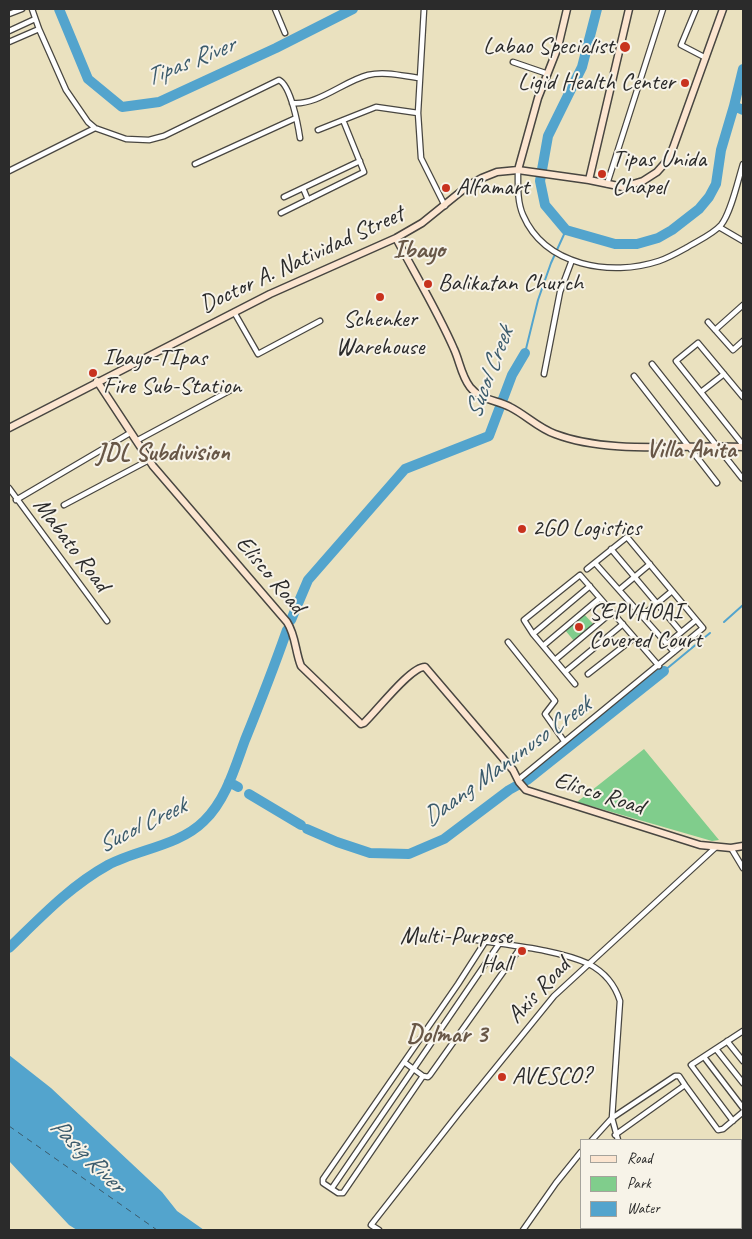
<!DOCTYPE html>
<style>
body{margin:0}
#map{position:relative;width:752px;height:1239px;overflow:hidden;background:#eae1bf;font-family:Caveat,sans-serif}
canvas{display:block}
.frame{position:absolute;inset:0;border:10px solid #2b2b2b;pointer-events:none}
.legend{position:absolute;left:580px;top:1139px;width:162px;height:90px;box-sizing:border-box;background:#f7f3e8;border:1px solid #a5a39c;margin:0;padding:6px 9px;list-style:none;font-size:15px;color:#2b2b2b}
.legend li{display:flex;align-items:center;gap:10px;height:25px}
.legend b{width:25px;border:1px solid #a5a39c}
</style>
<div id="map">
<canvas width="752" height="1239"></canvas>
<div class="frame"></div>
<ul class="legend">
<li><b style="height:6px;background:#fce5d0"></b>Road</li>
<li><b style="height:14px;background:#80cd8c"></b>Park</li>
<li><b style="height:14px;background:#53a4cd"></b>Water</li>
</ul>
</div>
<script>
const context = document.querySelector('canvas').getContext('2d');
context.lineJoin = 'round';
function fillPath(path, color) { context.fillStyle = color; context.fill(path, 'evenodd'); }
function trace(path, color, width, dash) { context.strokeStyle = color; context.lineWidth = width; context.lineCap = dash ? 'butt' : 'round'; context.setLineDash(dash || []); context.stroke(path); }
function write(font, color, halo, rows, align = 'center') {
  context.font = font + ' Caveat,sans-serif'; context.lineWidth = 4; context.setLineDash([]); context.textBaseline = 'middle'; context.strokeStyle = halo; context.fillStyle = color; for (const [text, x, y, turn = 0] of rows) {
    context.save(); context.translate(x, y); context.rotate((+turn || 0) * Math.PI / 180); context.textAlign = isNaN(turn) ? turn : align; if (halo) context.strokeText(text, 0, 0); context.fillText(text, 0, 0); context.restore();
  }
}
fillPath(new Path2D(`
 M 584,614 L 594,625 L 574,641 L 565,630 Z
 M 644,749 L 719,840 L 712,841 L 577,802 Z`), '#80cd8c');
fillPath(new Path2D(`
 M 9,1055 L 51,1088 L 162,1192 L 177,1211 L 204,1230 L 77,1230 L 69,1225 L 9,1161 Z
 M 743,1184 L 743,1230 L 677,1230 L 680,1228 L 741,1228 L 741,1186 Z`), '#53a4cd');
trace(new Path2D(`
 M 525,353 L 538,300 L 551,263 L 566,230
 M 724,622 L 743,605
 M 664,671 L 710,633`), '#53a4cd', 2);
trace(new Path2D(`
 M 59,9 L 88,79 L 122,107 L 159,102 L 276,48 L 353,9
 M 597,9 L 582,67 L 548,136 L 540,181 L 545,205 L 566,230 L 615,244 L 637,244 L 658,238 L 672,230 L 699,209 L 709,197 L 716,184 L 721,150 L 734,106 L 743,110
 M 734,106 L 743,69
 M 291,620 L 308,580 L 405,469 L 489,436 L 512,375 L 525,353
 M 229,782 L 238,787
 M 249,794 L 301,825
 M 307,829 L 337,842 L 370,853 L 409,854 L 444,839 L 509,790 L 527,780 L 664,671
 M 9,948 C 40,918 70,886 108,865 C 138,849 179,846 204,821 C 226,800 235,767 245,740 C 260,703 274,667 287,630`), '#53a4cd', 10);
trace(new Path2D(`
 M 9,1126 L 157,1230
 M 730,1230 L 743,1228`), '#3b5b6c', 1, [6, 5]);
const street = new Path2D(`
 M 32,9 L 39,29 L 66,90 L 88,122 L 95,128 L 126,139 L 149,140 L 164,136 L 279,80 C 291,86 298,125 300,138
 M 275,9 L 285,33
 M 424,9 L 418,113 L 421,158 L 445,206
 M 696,9 L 681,45 L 706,58
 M 9,14 L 22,9
 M 9,31 L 35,19
 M 9,42 L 39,29
 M 513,62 L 548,74
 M 292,103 C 317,106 344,81 368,75 C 385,71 403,76 419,78
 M 318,130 L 376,107 L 418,113
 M 195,164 L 296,118
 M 518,170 C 518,185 517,201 523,215 C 545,266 611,277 659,261 C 668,258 677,253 686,248 C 697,241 712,235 721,225 C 731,213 738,180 743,164
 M 9,171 L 95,128
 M 607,184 L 663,9
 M 303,188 L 308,200
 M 284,197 L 360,161
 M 281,213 L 364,172 L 343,120
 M 719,227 L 743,241
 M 234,312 L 258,354 L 320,321
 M 708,322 L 733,350 L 743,341
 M 715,330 L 743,305
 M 652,364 L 742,478
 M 544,374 L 560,292 L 572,260
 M 634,376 L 717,483
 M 701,392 L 724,374
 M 743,397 L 698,343 L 676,361 L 743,445
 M 136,441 L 231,390
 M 9,488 L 107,621
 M 16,500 L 130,433
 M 64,505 L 149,460
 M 611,549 L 681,632
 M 595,563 L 674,652
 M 619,590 L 650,564
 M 642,616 L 672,591
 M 533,634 L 590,586
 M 508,642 L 555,701 L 545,714 L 564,741
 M 667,644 L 696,620
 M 543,646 L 600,598
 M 555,660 L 612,612
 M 565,672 L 623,624
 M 588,674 L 634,638
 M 575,684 L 533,634 L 524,620 L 580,575 L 659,666
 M 518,780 L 703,628 L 627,537 L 587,569
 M 731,848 L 743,868
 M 464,938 C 502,945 554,948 589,964 C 604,972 615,985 620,1001 L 612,1118 L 618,1140
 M 485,942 L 458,984 L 323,1179 L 323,1183 L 338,1193 L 343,1193 L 423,1076 L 428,1077 L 430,1075 L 521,947
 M 727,1041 L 743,1061
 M 716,1049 L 743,1083
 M 704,1057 L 743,1108
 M 404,1062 L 423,1076
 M 733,1121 L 691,1065 L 743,1031
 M 615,1135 L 685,1085 L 718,1130 L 723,1129 L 743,1112
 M 592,1140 L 612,1118 L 675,1076 L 679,1076 L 685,1085
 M 332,1188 L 499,944
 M 379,1230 L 371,1225 L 458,1114 L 554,996 L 716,847
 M 523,1230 L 556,1183 L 581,1152
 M 637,1230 L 638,1228`);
const secondary = new Path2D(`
 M 518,170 L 538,98 L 558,47 L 567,9
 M 589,180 L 629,9
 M 396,238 C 415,274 438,312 454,349 C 460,362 461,375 470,387 C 480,400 497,400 510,407 C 526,415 538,428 555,434 C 610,455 685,444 743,447
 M 97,381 L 153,466 L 287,622 C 296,636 295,651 301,666 L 359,722 L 361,724 L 364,723 C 376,712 411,666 425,667 L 513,770 L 519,782 L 526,790 L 700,845 L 731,848 L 743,846
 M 9,428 L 270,294 L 396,238 L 422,223 L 469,185 L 482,178 L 497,172 L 518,170 L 589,180 L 623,187 L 643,181 L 657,172 L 665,163 L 673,148 L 723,9`);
trace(street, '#484641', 7);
trace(secondary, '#484641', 9);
trace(street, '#fff', 4.5);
trace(secondary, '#fce5d0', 6);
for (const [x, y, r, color] of [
 [625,47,6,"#c8321e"],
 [685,83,5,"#c8321e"],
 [602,174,5,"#c8321e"],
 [446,188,5,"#c8321e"],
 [428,284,5,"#c8321e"],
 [380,297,5,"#c8321e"],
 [93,373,5,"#c8321e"],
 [522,529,5,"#c8321e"],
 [579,627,5,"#c8321e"],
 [522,951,5,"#c8321e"],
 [502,1077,5,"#c8321e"]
]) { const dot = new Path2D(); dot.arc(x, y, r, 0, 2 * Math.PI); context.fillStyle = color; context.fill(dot); trace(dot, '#f7f3e8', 2); }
write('24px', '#2b2b2b', '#f7f3e8', [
 ["Labao Specialist",614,47,"right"],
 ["Ligid Health Center",675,83,"right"],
 ["Tipas Unida",612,160],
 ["Chapel",612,188],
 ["Alfamart",456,188],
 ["Balikatan Church",438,284],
 ["Schenker",380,320,"center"],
 ["Warehouse",380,348,"center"],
 ["Ibayo-TIpas",103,359],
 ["Fire Sub-Station",103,387],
 ["2GO Logistics",532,529],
 ["SEPVHOAI",589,613],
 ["Covered Court",589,641],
 ["Multi-Purpose",512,937,"right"],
 ["Hall",512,965,"right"],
 ["AVESCO?",512,1077]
], 'left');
write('24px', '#2b2b2b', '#f7f3e8', [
 ["Doctor A. Natividad Street",302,260,-25],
 ["Mabato Road",71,545,53],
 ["Elisco Road",270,575,50],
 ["Elisco Road",599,794,18],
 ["Axis Road",539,991,-47]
]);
write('italic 25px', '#3b5b6c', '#f7f3e8', [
 ["Tipas River",190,62,-22],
 ["Sucol Creek",490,373,-69],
 ["Daang Manunuso Creek",507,762,-36],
 ["Sucol Creek",142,826,-26],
 ["Pasig River",87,1156,45]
]);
write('bold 25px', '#685747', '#f7f3e8', [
 ["Villa Anita",691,450],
 ["JDL Subdivision",163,453],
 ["Dolmar 3",447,1035]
]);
write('bold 26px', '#685747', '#f7f3e8', [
 ["Ibayo",419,250]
]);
</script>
